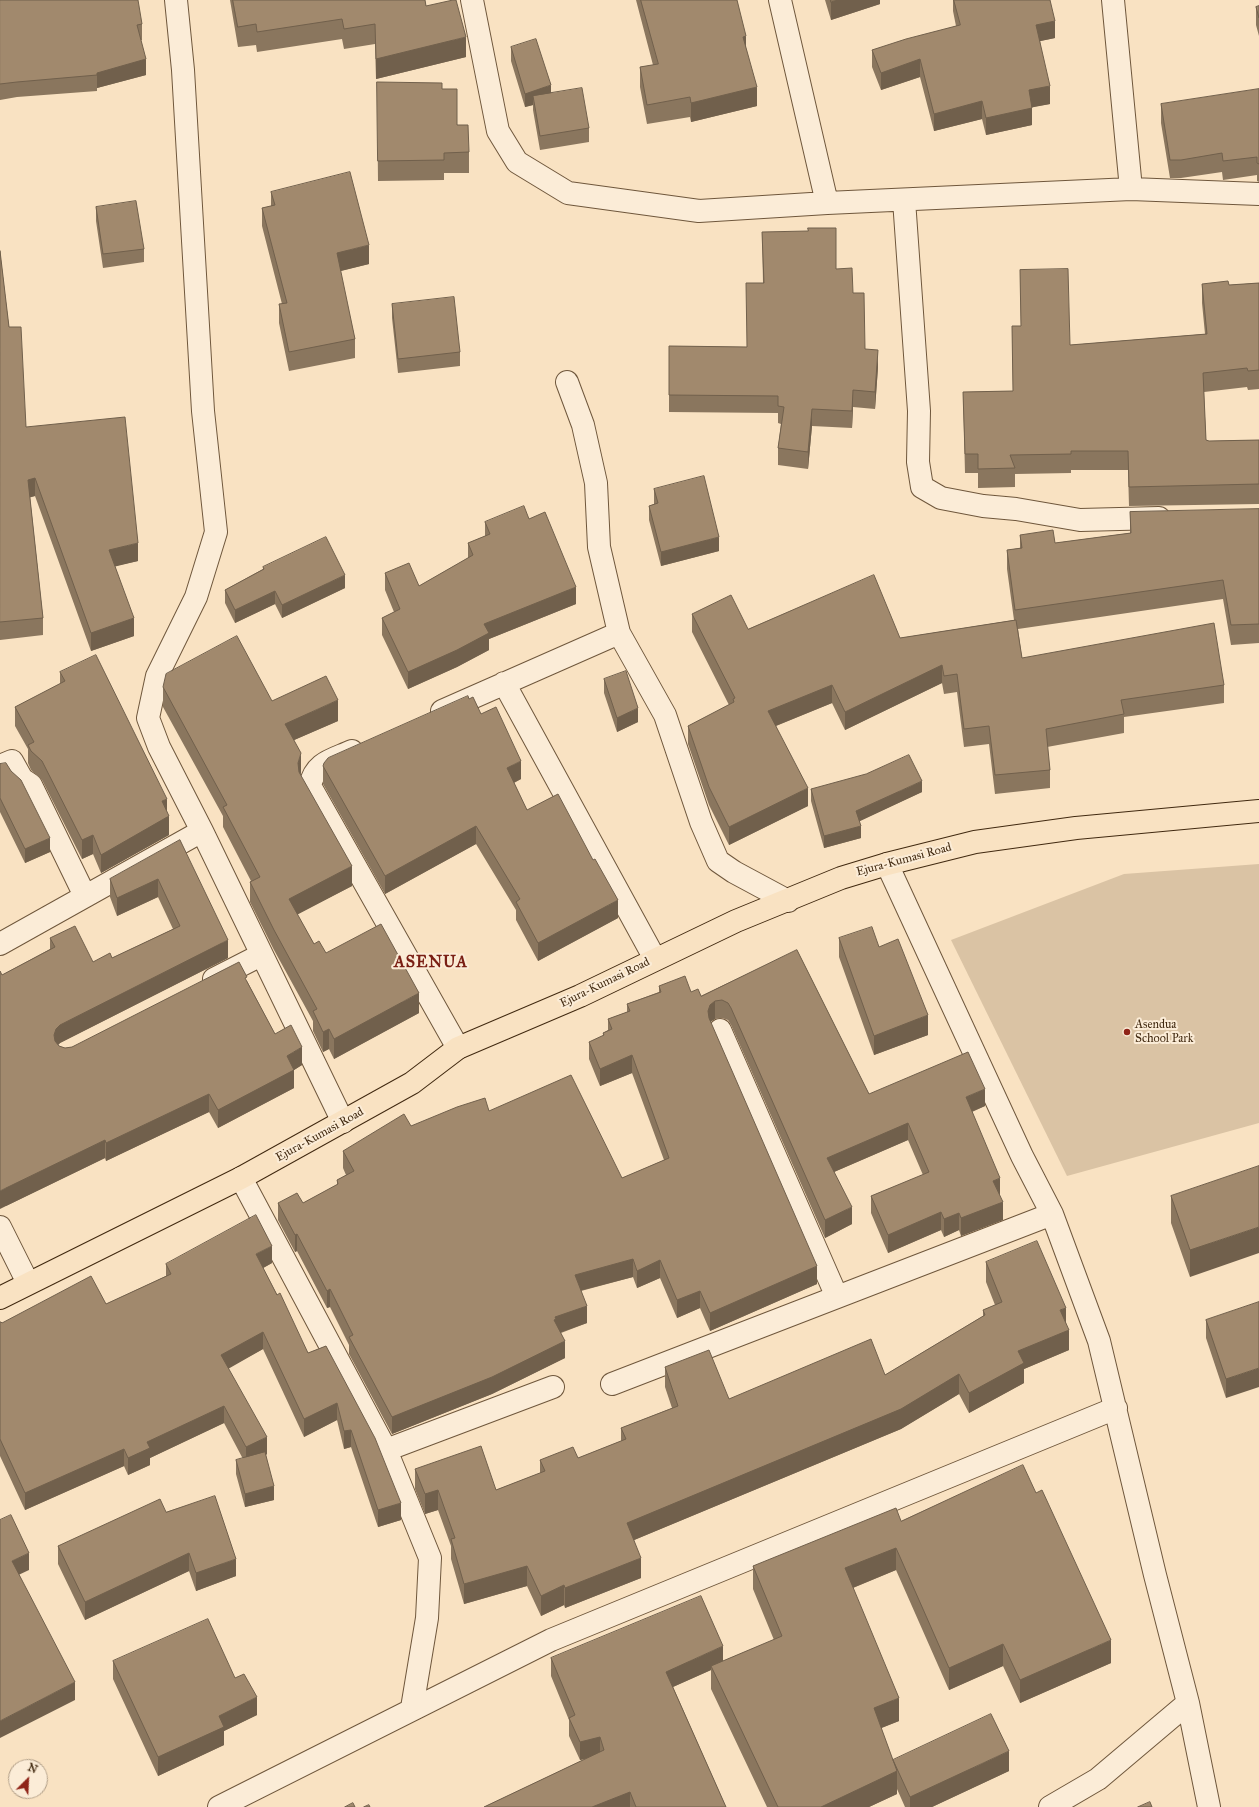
<!DOCTYPE html>
<style>
body{margin:0}
#map{position:relative;width:1259px;height:1807px;overflow:hidden;background:#f9e2c2;font-family:"IM FELL Great Primer",serif}
canvas{display:block}
.north{position:absolute;left:8px;top:1759px;width:40px;height:40px;box-sizing:border-box;background:#fbecd7;border:1px solid #b19e87;border-radius:50%;rotate:24deg;font-size:11px;font-weight:700;line-height:16px;text-align:center;color:#412910}
.north::after{content:'';display:block;margin:auto;width:14px;height:18px;background:#8f2418;clip-path:polygon(50% 0,100% 100%,50% 72%,0 100%)}
</style>
<div id="map">
<canvas width="1259" height="1807"></canvas>
<div class="north">N</div>
</div>
<script>
const context = document.querySelector('canvas').getContext('2d');
context.lineJoin = 'round';
function fillPath(path, color) { context.fillStyle = color; context.fill(path, 'evenodd'); }
function trace(path, color, width, dash) { context.strokeStyle = color; context.lineWidth = width; context.lineCap = dash ? 'butt' : 'round'; context.setLineDash(dash || []); context.stroke(path); }
function write(font, color, halo, rows, align = 'center') {
  context.font = font + ' "IM FELL Great Primer",serif'; context.lineWidth = 4; context.setLineDash([]); context.textBaseline = 'middle'; context.strokeStyle = halo; context.fillStyle = color; for (const [text, x, y, turn = 0] of rows) {
    context.save(); context.translate(x, y); context.rotate((+turn || 0) * Math.PI / 180); context.textAlign = isNaN(turn) ? turn : align; if (halo) context.strokeText(text, 0, 0); context.fillText(text, 0, 0); context.restore();
  }
}
fillPath(new Path2D(`
 M 1259,864 L 1259,1123 L 1067,1176 L 951,940 L 1124,874 Z`), '#dac3a4');
const minor = new Path2D(`
 M 176,0 L 183,70 L 203,411 L 216,532 L 196,597 L 157,676 L 148,718 L 159,747 L 202,831 L 343,1122
 M 472,0 L 498,131 L 517,162 L 568,193 L 699,211 L 827,203 L 1131,189 L 1259,194
 M 780,0 L 827,203
 M 1113,0 L 1131,189
 M 904,200 L 919,411 L 918,462 L 922,487 L 941,498 L 983,506 L 1016,509 L 1080,520 L 1159,518
 M 567,382 L 583,425 L 596,483 L 599,547 L 619,633 L 665,715 L 701,822 L 718,861 L 734,872 L 788,901
 M 504,683 L 655,959
 M 442,711 L 619,633
 M 352,751 C 332,760 315,762 310,786 L 458,1048
 M 0,766 L 12,761 L 22,779 L 31,785 L 85,896
 M 887,864 L 1022,1156 L 1052,1214 L 1099,1341 L 1155,1575 L 1188,1703 L 1209,1807
 M 0,944 L 202,831
 M 214,979 L 261,955
 M 720,1030 L 837,1297
 M 241,1178 L 386,1450 L 430,1558 L 427,1618 L 412,1708
 M 0,1227 L 28,1283
 M 612,1384 L 1052,1214
 M 386,1450 L 553,1387
 M 219,1807 L 551,1640 L 1116,1408
 M 1050,1807 L 1098,1779 L 1188,1703`);
const major = new Path2D(`
 M 0,1298 L 241,1178 L 412,1083 L 458,1048 L 580,996 L 736,921 L 841,878 L 887,864 L 975,842 L 1076,828 L 1259,811`);
trace(minor, '#6f573c', 24);
trace(major, '#412910', 24);
trace(minor, '#fbecd7', 22);
trace(major, '#f9e2c2', 22);
fillPath(new Path2D(`
 M 0,0 L 142,24 L 142,40 L 141,40 L 146,75 L 97,88 L 97,91 L 17,97 L 0,100 Z
 M 230,0 L 425,0 L 426,6 L 466,57 L 376,79 L 375,44 L 344,49 L 342,39 L 257,52 L 256,45 L 238,47 Z
 M 636,0 L 737,0 L 757,106 L 691,122 L 690,117 L 647,124 L 640,87 L 640,67 L 653,65 Z
 M 825,0 L 880,0 L 880,4 L 831,20 Z
 M 953,0 L 1050,0 L 1055,38 L 1040,41 L 1050,104 L 1032,107 L 1032,125 L 986,135 L 982,119 L 934,131 L 920,77 L 881,90 L 872,67 L 872,50 L 956,26 L 953,11 Z
 M 1259,6 L 1259,36 L 1256,25 L 1256,7 Z
 M 511,47 L 551,93 L 589,128 L 589,142 L 540,150 L 533,110 L 533,105 L 525,107 L 511,61 Z
 M 377,82 L 442,89 L 469,152 L 469,173 L 444,173 L 444,180 L 378,181 Z
 M 1259,89 L 1259,182 L 1257,181 L 1257,175 L 1223,180 L 1222,172 L 1181,178 L 1170,178 L 1161,123 L 1161,104 Z
 M 271,192 L 369,264 L 340,271 L 355,339 L 355,358 L 289,371 L 279,323 L 279,304 L 282,304 L 262,226 L 262,208 L 271,206 Z
 M 96,207 L 144,249 L 144,262 L 103,268 L 96,221 Z
 M 762,232 L 836,269 L 853,293 L 865,349 L 878,367 L 875,409 L 853,407 L 852,428 L 812,426 L 808,469 L 778,465 L 778,448 L 781,424 L 778,423 L 778,413 L 669,412 L 669,346 L 747,347 L 763,283 Z
 M 0,251 L 9,327 L 26,427 L 138,561 L 115,566 L 134,636 L 91,651 L 35,496 L 30,497 L 43,618 L 43,635 L 0,640 Z
 M 1020,270 L 1070,345 L 1205,334 L 1202,303 L 1202,284 L 1229,285 L 1259,283 L 1259,389 L 1248,390 L 1247,387 L 1204,392 L 1206,440 L 1209,441 L 1259,440 L 1259,504 L 1129,506 L 1128,470 L 1071,470 L 1071,473 L 1015,474 L 1015,487 L 978,488 L 978,473 L 965,473 L 963,392 L 1013,391 L 1012,326 L 1021,326 Z
 M 392,304 L 460,352 L 460,366 L 398,373 L 392,318 Z
 M 654,489 L 719,551 L 661,566 L 649,520 L 649,506 L 654,504 Z
 M 1259,509 L 1259,643 L 1231,645 L 1223,599 L 1018,629 L 1022,658 L 1224,685 L 1224,703 L 1124,717 L 1124,733 L 1047,747 L 1050,770 L 1050,788 L 995,794 L 989,744 L 964,747 L 957,692 L 944,694 L 942,683 L 845,730 L 832,703 L 776,726 L 808,806 L 729,845 L 709,805 L 688,744 L 688,726 L 729,705 L 692,632 L 692,614 L 748,629 L 900,638 L 1014,620 L 1007,569 L 1007,550 L 1020,548 L 1020,535 L 1055,543 L 1130,533 L 1130,512 Z
 M 529,519 L 576,604 L 489,639 L 489,650 L 457,667 L 408,689 L 382,635 L 382,618 L 394,612 L 385,590 L 385,573 L 419,586 L 468,558 L 468,543 L 485,536 L 485,522 Z
 M 263,567 L 345,588 L 282,618 L 275,604 L 235,623 L 225,603 L 225,590 L 263,569 Z
 M 60,672 L 167,811 L 169,835 L 101,873 L 93,854 L 82,859 L 42,780 L 31,770 L 28,763 L 28,749 L 15,726 L 15,707 L 60,684 Z
 M 604,679 L 638,722 L 617,732 L 604,693 Z
 M 163,687 L 272,701 L 338,721 L 294,740 L 301,773 L 300,774 L 352,886 L 297,914 L 314,944 L 326,953 L 419,1013 L 334,1059 L 329,1049 L 323,1052 L 313,1031 L 313,1021 L 274,950 L 250,902 L 250,882 L 251,881 L 223,827 L 223,816 L 163,707 Z
 M 469,699 L 481,714 L 521,779 L 514,783 L 527,810 L 618,918 L 538,961 L 516,920 L 516,910 L 476,844 L 385,894 L 323,784 L 323,766 Z
 M 0,764 L 50,852 L 25,863 L 0,812 Z
 M 811,789 L 922,792 L 859,821 L 861,838 L 824,848 L 811,801 Z
 M 180,840 L 228,958 L 60,1043 L 58,1045 L 59,1046 L 65,1048 L 72,1047 L 247,981 L 275,1034 L 302,1065 L 294,1070 L 294,1088 L 218,1128 L 209,1112 L 106,1161 L 105,1158 L 6,1206 L 2,975 L 50,949 L 50,938 L 93,962 L 112,958 L 173,929 L 158,897 L 117,916 L 110,897 L 110,879 Z
 M 839,938 L 879,947 L 928,1035 L 874,1055 L 839,957 Z
 M 797,950 L 869,1094 L 985,1106 L 972,1112 L 1000,1196 L 1003,1220 L 961,1236 L 959,1230 L 944,1237 L 941,1230 L 888,1253 L 871,1213 L 871,1196 L 923,1175 L 908,1140 L 834,1172 L 852,1224 L 825,1238 L 731,1025 L 728,1020 L 722,1018 L 715,1019 L 710,1022 L 817,1284 L 710,1331 L 700,1308 L 677,1318 L 660,1278 L 637,1288 L 633,1277 L 581,1291 L 587,1323 L 561,1333 L 565,1358 L 492,1394 L 392,1434 L 349,1354 L 349,1345 L 330,1307 L 327,1308 L 297,1251 L 295,1252 L 278,1220 L 278,1203 L 303,1203 L 337,1185 L 337,1180 L 346,1175 L 343,1168 L 343,1151 L 411,1126 L 489,1111 L 622,1178 L 664,1160 L 632,1073 L 600,1086 L 589,1059 L 589,1042 L 603,1036 L 603,1033 L 608,1030 L 608,1019 L 627,1012 L 627,1004 L 659,992 L 659,986 L 691,992 L 701,996 Z
 M 1259,1166 L 1190,1277 L 1171,1223 L 1171,1196 Z
 M 986,1262 L 1066,1323 L 1069,1350 L 1024,1369 L 1024,1383 L 969,1413 L 959,1394 L 901,1429 L 634,1540 L 641,1578 L 565,1608 L 564,1605 L 541,1616 L 527,1586 L 464,1604 L 451,1559 L 451,1546 L 438,1510 L 425,1514 L 415,1489 L 415,1469 L 496,1490 L 540,1473 L 540,1460 L 578,1458 L 621,1441 L 621,1428 L 672,1408 L 665,1387 L 665,1367 L 729,1399 L 885,1375 L 983,1316 L 983,1310 L 995,1305 L 986,1282 Z
 M 272,1263 L 263,1268 L 308,1353 L 326,1346 L 401,1520 L 378,1527 L 351,1447 L 344,1449 L 337,1420 L 304,1437 L 263,1349 L 228,1368 L 267,1454 L 266,1455 L 274,1500 L 245,1507 L 236,1474 L 236,1460 L 243,1459 L 224,1423 L 150,1458 L 150,1465 L 128,1475 L 124,1466 L 25,1510 L 0,1456 L 0,1322 L 2,1323 L 106,1304 L 166,1276 L 166,1264 Z
 M 1259,1302 L 1226,1398 L 1206,1338 L 1206,1320 Z
 M 166,1512 L 236,1576 L 196,1591 L 189,1571 L 85,1620 L 58,1564 L 58,1546 Z
 M 901,1521 L 1111,1663 L 1020,1703 L 1003,1666 L 949,1690 L 896,1570 L 853,1588 L 899,1721 L 881,1728 L 893,1761 L 1009,1771 L 932,1807 L 905,1807 L 897,1789 L 897,1794 L 869,1807 L 767,1807 L 711,1689 L 711,1670 L 673,1687 L 726,1807 L 484,1807 L 585,1759 L 580,1760 L 569,1736 L 569,1720 L 551,1676 L 551,1658 L 723,1661 L 774,1640 L 753,1589 L 753,1566 Z
 M 113,1661 L 235,1678 L 257,1715 L 224,1731 L 224,1745 L 158,1776 L 113,1679 Z`), '#8a765e');
fillPath(new Path2D(`
 M 838,0 L 880,0 L 880,4 L 831,20 L 831,2 Z
 M 1055,21 L 1055,38 L 1036,42 L 1036,25 Z
 M 746,36 L 746,55 L 743,37 Z
 M 466,37 L 466,57 L 376,79 L 376,59 Z
 M 146,59 L 146,75 L 97,88 L 97,73 Z
 M 920,59 L 920,77 L 881,90 L 881,73 Z
 M 551,85 L 551,99 L 533,96 L 533,105 L 525,107 L 525,94 Z
 M 1050,86 L 1050,104 L 1029,108 L 1029,90 Z
 M 757,87 L 757,106 L 691,122 L 691,103 Z
 M 982,101 L 982,119 L 934,131 L 934,114 Z
 M 1032,108 L 1032,125 L 986,135 L 986,118 Z
 M 369,245 L 369,264 L 337,272 L 337,253 Z
 M 878,350 L 878,367 L 875,409 L 875,392 Z
 M 853,390 L 853,407 L 852,428 L 852,411 Z
 M 812,409 L 812,426 L 808,469 L 808,452 Z
 M 35,478 L 35,496 L 28,498 L 28,480 Z
 M 719,537 L 719,551 L 661,566 L 661,552 Z
 M 138,543 L 138,561 L 109,568 L 109,550 Z
 M 345,575 L 345,588 L 282,618 L 282,605 Z
 M 576,587 L 576,604 L 489,639 L 489,650 L 457,667 L 408,689 L 408,672 L 484,624 Z
 M 275,591 L 275,604 L 235,623 L 235,610 Z
 M 134,618 L 134,636 L 91,651 L 91,633 Z
 M 942,665 L 942,683 L 845,730 L 845,712 Z
 M 832,685 L 832,703 L 768,729 L 768,711 Z
 M 338,700 L 338,721 L 285,744 L 285,724 Z
 M 638,708 L 638,722 L 617,732 L 617,718 Z
 M 301,753 L 301,773 L 298,783 L 298,763 Z
 M 521,761 L 521,779 L 507,786 L 507,768 Z
 M 922,781 L 922,792 L 856,823 L 856,811 Z
 M 808,788 L 808,806 L 729,845 L 729,827 Z
 M 167,799 L 167,817 L 169,816 L 169,835 L 101,873 L 101,855 L 162,801 Z
 M 476,826 L 476,844 L 385,894 L 385,876 Z
 M 861,826 L 861,838 L 824,848 L 824,836 Z
 M 93,835 L 93,854 L 82,859 L 82,840 Z
 M 50,838 L 50,852 L 25,863 L 25,849 Z
 M 352,866 L 352,886 L 289,919 L 289,899 Z
 M 158,879 L 158,897 L 117,916 L 117,898 Z
 M 618,900 L 618,918 L 538,961 L 538,943 Z
 M 228,940 L 228,958 L 60,1043 L 56,1047 L 54,1035 L 56,1029 L 60,1025 Z
 M 419,993 L 419,1013 L 334,1059 L 334,1039 Z
 M 715,1001 L 715,1019 L 710,1022 L 708,1028 L 708,1011 L 710,1005 Z
 M 928,1015 L 928,1035 L 874,1055 L 874,1036 Z
 M 329,1029 L 329,1049 L 323,1052 L 323,1032 Z
 M 302,1047 L 302,1065 L 294,1070 L 294,1088 L 218,1128 L 218,1110 L 287,1056 Z
 M 632,1055 L 632,1073 L 600,1086 L 600,1069 Z
 M 985,1089 L 985,1106 L 966,1114 L 966,1097 Z
 M 209,1094 L 209,1112 L 106,1161 L 106,1143 Z
 M 908,1123 L 908,1140 L 827,1175 L 827,1158 Z
 M 105,1140 L 105,1158 L 6,1206 L 0,1209 L 0,1191 L 6,1188 Z
 M 1000,1178 L 1000,1196 L 993,1181 Z
 M 1003,1202 L 1003,1220 L 961,1236 L 961,1218 Z
 M 852,1207 L 852,1224 L 825,1238 L 825,1220 Z
 M 941,1212 L 941,1230 L 888,1253 L 888,1235 Z
 M 959,1213 L 959,1230 L 944,1237 L 944,1219 Z
 M 1259,1227 L 1259,1253 L 1190,1277 L 1190,1250 Z
 M 297,1234 L 297,1251 L 295,1252 L 295,1235 Z
 M 272,1246 L 272,1263 L 256,1272 L 256,1254 Z
 M 633,1259 L 633,1277 L 575,1292 L 575,1275 Z
 M 660,1260 L 660,1278 L 637,1288 L 637,1271 Z
 M 817,1266 L 817,1284 L 710,1331 L 710,1313 Z
 M 330,1289 L 330,1307 L 327,1308 L 327,1291 Z
 M 700,1291 L 700,1308 L 677,1318 L 677,1300 Z
 M 587,1306 L 587,1323 L 556,1334 L 554,1320 L 555,1317 Z
 M 1066,1308 L 1066,1328 L 1060,1310 Z
 M 1069,1330 L 1069,1350 L 1024,1369 L 1024,1383 L 969,1413 L 969,1393 L 1018,1351 Z
 M 263,1332 L 263,1349 L 221,1373 L 221,1355 Z
 M 565,1341 L 565,1358 L 492,1394 L 392,1434 L 392,1417 Z
 M 1259,1368 L 1259,1387 L 1226,1398 L 1226,1379 Z
 M 959,1374 L 959,1394 L 901,1429 L 627,1543 L 627,1523 Z
 M 337,1403 L 337,1420 L 304,1437 L 304,1419 Z
 M 224,1406 L 224,1423 L 150,1458 L 150,1465 L 128,1475 L 128,1458 L 147,1442 Z
 M 351,1430 L 351,1447 L 344,1449 L 344,1431 Z
 M 267,1437 L 267,1454 L 246,1465 L 246,1447 Z
 M 124,1449 L 124,1466 L 25,1510 L 25,1493 Z
 M 274,1486 L 274,1500 L 245,1507 L 245,1494 Z
 M 438,1490 L 438,1510 L 425,1514 L 425,1494 Z
 M 401,1503 L 401,1520 L 378,1527 L 378,1510 Z
 M 896,1548 L 896,1570 L 845,1591 L 845,1568 Z
 M 29,1553 L 29,1570 L 12,1578 L 12,1561 Z
 M 189,1553 L 189,1571 L 85,1620 L 85,1602 Z
 M 641,1558 L 641,1578 L 565,1608 L 565,1588 Z
 M 236,1559 L 236,1576 L 196,1591 L 196,1573 Z
 M 527,1566 L 527,1586 L 464,1604 L 464,1584 Z
 M 564,1585 L 564,1605 L 541,1616 L 541,1596 Z
 M 1111,1640 L 1111,1663 L 1020,1703 L 1020,1680 Z
 M 1003,1644 L 1003,1666 L 949,1690 L 949,1668 Z
 M 723,1646 L 723,1665 L 711,1666 L 711,1670 L 666,1690 L 666,1672 Z
 M 75,1682 L 75,1700 L 0,1738 L 0,1721 Z
 M 257,1697 L 257,1715 L 224,1731 L 224,1745 L 158,1776 L 158,1757 L 219,1716 Z
 M 899,1698 L 899,1721 L 874,1731 L 874,1708 Z
 M 600,1737 L 600,1755 L 580,1760 L 580,1742 Z
 M 1009,1751 L 1009,1771 L 932,1807 L 910,1807 L 910,1797 Z
 M 897,1771 L 897,1794 L 869,1807 L 821,1807 Z
 M 630,1792 L 630,1807 L 592,1807 Z`), '#71604c');
const building = new Path2D(`
 M 0,0 L 138,0 L 142,24 L 137,25 L 146,59 L 97,73 L 97,75 L 17,82 L 0,84 Z
 M 233,0 L 425,0 L 426,6 L 453,0 L 456,0 L 466,37 L 376,59 L 375,24 L 344,29 L 342,19 L 257,32 L 256,24 L 238,27 Z
 M 641,0 L 737,0 L 746,36 L 743,37 L 757,87 L 691,103 L 690,97 L 647,105 L 640,67 L 658,64 Z
 M 831,0 L 838,0 L 831,2 Z
 M 954,0 L 1050,0 L 1055,21 L 1036,25 L 1050,86 L 1029,90 L 1032,108 L 986,118 L 982,101 L 934,114 L 920,59 L 881,73 L 872,50 L 906,39 L 960,25 Z
 M 1259,6 L 1259,18 L 1256,7 Z
 M 536,39 L 551,85 L 525,94 L 511,47 Z
 M 377,82 L 442,83 L 442,89 L 457,89 L 457,125 L 468,125 L 469,152 L 444,153 L 444,160 L 378,161 Z
 M 582,88 L 589,128 L 540,136 L 533,96 Z
 M 1259,89 L 1259,164 L 1257,163 L 1257,157 L 1223,161 L 1222,153 L 1181,160 L 1170,160 L 1161,104 Z
 M 350,172 L 369,245 L 337,253 L 355,339 L 289,352 L 279,304 L 287,303 L 262,208 L 275,205 L 271,192 Z
 M 136,201 L 144,249 L 103,254 L 96,207 Z
 M 808,228 L 836,228 L 836,269 L 852,268 L 853,293 L 864,293 L 865,349 L 878,350 L 875,392 L 853,390 L 852,411 L 812,409 L 808,452 L 778,448 L 784,407 L 778,406 L 778,396 L 669,395 L 669,346 L 747,347 L 746,283 L 764,283 L 762,232 L 808,231 Z
 M 0,251 L 9,327 L 21,327 L 26,427 L 125,417 L 138,543 L 109,550 L 134,618 L 91,633 L 35,478 L 28,480 L 43,618 L 0,622 Z
 M 1068,269 L 1070,345 L 1207,334 L 1202,284 L 1228,281 L 1229,285 L 1259,283 L 1259,370 L 1248,371 L 1247,368 L 1203,373 L 1206,440 L 1209,441 L 1259,440 L 1259,484 L 1129,487 L 1128,451 L 1071,451 L 1071,454 L 1010,455 L 1015,468 L 978,469 L 978,454 L 965,454 L 963,392 L 1013,391 L 1012,326 L 1021,326 L 1020,270 Z
 M 454,297 L 460,352 L 398,359 L 392,304 Z
 M 704,476 L 719,537 L 661,552 L 649,506 L 658,503 L 654,489 Z
 M 524,506 L 529,519 L 545,512 L 576,587 L 484,624 L 489,633 L 457,650 L 408,672 L 382,618 L 400,609 L 385,573 L 409,563 L 419,586 L 473,555 L 468,543 L 490,534 L 485,522 Z
 M 1259,509 L 1259,624 L 1231,625 L 1223,580 L 1015,610 L 1007,550 L 1022,548 L 1020,535 L 1053,530 L 1055,543 L 1131,533 L 1130,512 Z
 M 326,537 L 345,575 L 282,605 L 275,591 L 235,610 L 225,590 L 264,569 L 263,567 Z
 M 874,575 L 900,638 L 1016,620 L 1022,658 L 1214,623 L 1224,685 L 1121,700 L 1124,714 L 1046,729 L 1050,770 L 995,775 L 989,726 L 964,729 L 957,674 L 944,676 L 942,665 L 845,712 L 832,685 L 768,711 L 808,788 L 729,827 L 709,787 L 688,726 L 734,702 L 733,699 L 735,698 L 692,614 L 731,595 L 748,629 Z
 M 237,636 L 272,701 L 326,676 L 338,700 L 285,724 L 301,753 L 298,763 L 299,772 L 352,866 L 289,899 L 314,944 L 319,941 L 326,953 L 381,924 L 419,993 L 334,1039 L 329,1029 L 323,1032 L 313,1011 L 317,1009 L 274,930 L 250,882 L 260,877 L 223,807 L 227,805 L 163,687 L 166,674 Z
 M 96,655 L 167,799 L 162,801 L 169,816 L 101,855 L 93,835 L 82,840 L 42,761 L 31,751 L 28,745 L 34,742 L 15,707 L 65,681 L 60,672 Z
 M 626,671 L 638,708 L 617,718 L 604,679 Z
 M 468,696 L 469,699 L 473,697 L 481,714 L 496,707 L 521,761 L 507,768 L 527,810 L 558,794 L 593,860 L 595,859 L 618,900 L 538,943 L 516,902 L 520,899 L 476,826 L 385,876 L 323,766 L 324,763 L 328,758 Z
 M 909,755 L 922,781 L 856,811 L 861,826 L 824,836 L 811,789 L 866,774 Z
 M 6,763 L 11,771 L 21,780 L 50,838 L 25,849 L 0,798 L 0,764 Z
 M 180,840 L 228,940 L 60,1025 L 56,1029 L 54,1035 L 55,1041 L 59,1046 L 65,1048 L 72,1047 L 239,962 L 247,977 L 245,978 L 275,1034 L 291,1025 L 302,1047 L 287,1056 L 294,1070 L 218,1110 L 209,1094 L 106,1143 L 105,1140 L 6,1188 L 0,1191 L 0,971 L 2,975 L 55,947 L 50,938 L 75,926 L 93,962 L 110,953 L 112,958 L 180,926 L 158,879 L 117,898 L 110,879 Z
 M 872,927 L 879,947 L 898,939 L 928,1015 L 874,1036 L 839,938 Z
 M 797,950 L 869,1094 L 968,1052 L 985,1089 L 966,1097 L 1000,1178 L 993,1181 L 1003,1202 L 961,1218 L 959,1213 L 944,1219 L 941,1212 L 888,1235 L 871,1196 L 929,1172 L 908,1123 L 827,1158 L 852,1207 L 825,1220 L 731,1008 L 728,1003 L 722,1000 L 715,1001 L 710,1005 L 708,1011 L 709,1018 L 817,1266 L 710,1313 L 700,1291 L 677,1300 L 660,1260 L 637,1271 L 633,1259 L 575,1275 L 587,1306 L 555,1317 L 556,1319 L 554,1320 L 565,1341 L 492,1377 L 392,1417 L 349,1337 L 353,1335 L 330,1289 L 327,1291 L 297,1234 L 295,1235 L 278,1203 L 297,1193 L 303,1203 L 338,1184 L 337,1180 L 354,1171 L 343,1151 L 404,1114 L 411,1126 L 457,1107 L 485,1098 L 489,1111 L 571,1075 L 622,1178 L 669,1158 L 632,1055 L 600,1069 L 589,1042 L 604,1035 L 603,1033 L 612,1029 L 608,1019 L 630,1011 L 627,1004 L 661,992 L 659,986 L 685,976 L 691,992 L 698,989 L 701,996 Z
 M 1259,1166 L 1259,1227 L 1190,1250 L 1171,1196 Z
 M 256,1215 L 272,1246 L 256,1254 L 277,1295 L 280,1293 L 308,1353 L 326,1346 L 375,1438 L 401,1503 L 378,1510 L 351,1430 L 344,1431 L 337,1403 L 304,1419 L 263,1332 L 221,1355 L 267,1437 L 246,1447 L 224,1406 L 147,1442 L 150,1448 L 128,1458 L 124,1449 L 25,1493 L 0,1439 L 0,1322 L 1,1322 L 2,1323 L 91,1276 L 106,1304 L 171,1274 L 166,1264 Z
 M 1037,1241 L 1066,1308 L 1060,1310 L 1069,1330 L 1018,1351 L 1024,1363 L 969,1393 L 959,1374 L 901,1409 L 627,1523 L 641,1558 L 565,1588 L 564,1585 L 541,1596 L 527,1566 L 464,1584 L 451,1539 L 455,1538 L 438,1490 L 425,1494 L 415,1469 L 481,1446 L 496,1490 L 545,1471 L 540,1460 L 573,1447 L 578,1458 L 626,1439 L 621,1428 L 678,1406 L 665,1367 L 709,1350 L 729,1399 L 871,1339 L 885,1375 L 985,1315 L 983,1310 L 1002,1302 L 986,1262 Z
 M 1259,1302 L 1259,1368 L 1226,1379 L 1206,1320 Z
 M 265,1452 L 274,1486 L 245,1494 L 236,1460 Z
 M 1023,1465 L 1036,1493 L 1042,1490 L 1111,1640 L 1020,1680 L 1003,1644 L 949,1668 L 896,1548 L 845,1568 L 899,1698 L 874,1708 L 897,1771 L 821,1807 L 778,1807 L 711,1666 L 782,1636 L 753,1566 L 896,1508 L 901,1521 Z
 M 215,1496 L 236,1559 L 196,1573 L 189,1553 L 85,1602 L 58,1546 L 160,1499 L 166,1512 Z
 M 11,1515 L 29,1553 L 12,1561 L 75,1682 L 0,1721 L 0,1520 Z
 M 701,1596 L 723,1646 L 666,1672 L 726,1807 L 636,1807 L 630,1792 L 592,1807 L 484,1807 L 604,1750 L 600,1737 L 580,1742 L 569,1718 L 575,1715 L 551,1658 Z
 M 208,1619 L 235,1678 L 244,1674 L 257,1697 L 219,1716 L 224,1727 L 158,1757 L 113,1661 Z
 M 991,1714 L 1009,1751 L 910,1797 L 893,1760 Z
 M 1150,1802 L 1152,1807 L 1138,1807 Z
 M 353,1803 L 355,1807 L 345,1807 Z
 M 369,1805 L 370,1807 L 364,1807 Z`);
fillPath(building, '#a1896d');
trace(building, '#71604c', 1);
for (const [x, y, r, color] of [
 [1127,1032,4,"#8f2418"]
]) { const dot = new Path2D(); dot.arc(x, y, r, 0, 2 * Math.PI); context.fillStyle = color; context.fill(dot); trace(dot, '#fbecd7', 1.5); }
write('12px', '#412910', '#fbecd7', [
 ["Ejura-Kumasi Road",904,860,-15],
 ["Ejura-Kumasi Road",605,983,-26],
 ["Ejura-Kumasi Road",320,1135,-29]
]);
write('12px', '#412910', '#fbecd7', [
 ["Asendua",1135,1025],
 ["School Park",1135,1039]
], 'left');
context.letterSpacing = '1px';
write('bold 16px', '#7a1f14', '#fbecd7', [
 ["ASENUA",431,963]
]);
context.letterSpacing = '0px';
</script>
